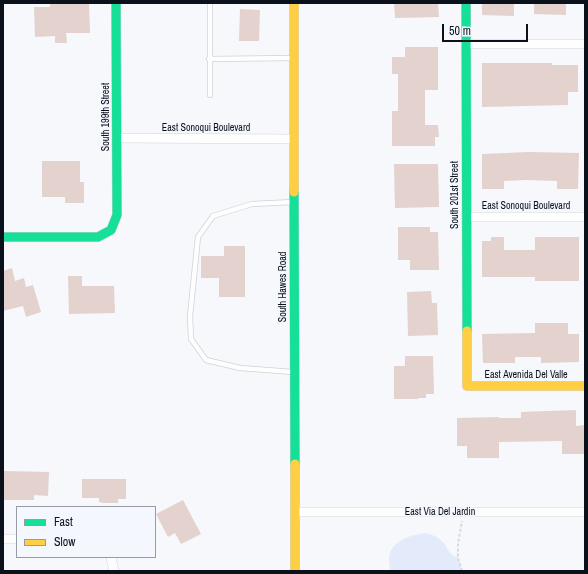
<!DOCTYPE html>
<style>
body{margin:0}
#map{position:relative;width:588px;height:574px;overflow:hidden;background:#f6f8fb;font-family:"Archivo Narrow",sans-serif}
canvas{display:block}
.frame{position:absolute;inset:0;border:4px solid #0b111b;pointer-events:none}
.legend{position:absolute;left:16px;top:506px;width:140px;height:52px;box-sizing:border-box;background:#f4f7fd;border:1px solid #979ba3;margin:0;padding:5px 7px;list-style:none;font-size:12px;color:#0b111b}
.legend li{display:flex;align-items:center;gap:8px;height:20px}
.legend b{width:20px;border:1px solid #979ba3}
.scale{position:absolute;left:442px;top:24px;width:86px;height:18px;box-sizing:border-box;border:2px solid #0b111b;border-top:0;padding-left:5px;font-size:12px;line-height:14px;white-space:nowrap;color:#0b111b;-webkit-text-stroke:3px #f4f7fd;paint-order:stroke}
</style>
<div id="map">
<canvas width="588" height="574"></canvas>
<div class="frame"></div>
<ul class="legend">
<li><b style="height:5px;background:#16e098"></b>Fast</li>
<li><b style="height:5px;background:#ffcf43"></b>Slow</li>
</ul>
<div class="scale">50 m</div>
</div>
<script>
const context = document.querySelector('canvas').getContext('2d');
context.lineJoin = 'round';
function fillPath(path, color) { context.fillStyle = color; context.fill(path, 'evenodd'); }
function trace(path, color, width, dash) { context.strokeStyle = color; context.lineWidth = width; context.lineCap = dash ? 'butt' : 'round'; context.setLineDash(dash || []); context.stroke(path); }
function write(font, color, halo, rows, align = 'center') {
  context.font = font + ' "Archivo Narrow",sans-serif'; context.lineWidth = 3; context.setLineDash([]); context.textBaseline = 'middle'; context.strokeStyle = halo; context.fillStyle = color; for (const [text, x, y, turn = 0] of rows) {
    context.save(); context.translate(x, y); context.rotate((+turn || 0) * Math.PI / 180); context.textAlign = isNaN(turn) ? turn : align; if (halo) context.strokeText(text, 0, 0); context.fillText(text, 0, 0); context.restore();
  }
}
fillPath(new Path2D(`
 M 426,533 C 432,534 438,537 443,542 C 448,548 450,557 458,557 L 462,571 L 390,571 C 390,567 389,562 389,558 C 391,540 411,535 426,533 Z`), '#e3ebfa');
fillPath(new Path2D(`
 M 50,3 L 89,3 L 90,33 L 66,33 L 67,43 L 55,43 L 55,36 L 35,37 L 34,7 L 50,7 Z
 M 394,3 L 438,3 L 439,17 L 395,18 Z
 M 482,3 L 514,3 L 514,16 L 482,15 Z
 M 534,3 L 566,3 L 566,15 L 534,14 Z
 M 240,9 L 260,10 L 259,41 L 239,41 Z
 M 405,47 L 438,47 L 438,90 L 425,90 L 425,125 L 438,125 L 439,137 L 435,137 L 435,146 L 392,146 L 392,111 L 398,111 L 398,74 L 392,74 L 392,57 L 405,57 Z
 M 482,63 L 552,63 L 552,65 L 578,65 L 578,92 L 568,92 L 568,105 L 482,107 Z
 M 529,152 L 579,153 L 578,189 L 557,189 L 557,181 L 526,180 L 504,181 L 504,189 L 482,189 L 482,154 Z
 M 42,161 L 80,161 L 80,182 L 84,182 L 84,203 L 65,203 L 65,197 L 42,197 Z
 M 394,164 L 438,164 L 439,207 L 395,208 Z
 M 398,227 L 430,227 L 430,232 L 438,232 L 439,270 L 410,270 L 410,260 L 398,260 Z
 M 491,237 L 504,237 L 504,250 L 535,250 L 535,237 L 579,237 L 579,281 L 535,281 L 535,277 L 482,277 L 482,241 L 491,241 Z
 M 224,246 L 245,246 L 245,297 L 219,297 L 219,278 L 201,278 L 201,256 L 224,256 Z
 M 12,268 L 15,281 L 24,278 L 26,287 L 33,285 L 41,312 L 26,317 L 23,306 L 3,311 L 3,271 Z
 M 68,276 L 82,276 L 82,286 L 114,286 L 115,313 L 69,314 Z
 M 431,291 L 432,303 L 437,303 L 438,335 L 408,336 L 407,292 Z
 M 535,323 L 568,323 L 568,334 L 579,334 L 579,362 L 541,363 L 541,357 L 515,357 L 515,363 L 483,363 L 482,334 L 535,333 Z
 M 405,356 L 433,356 L 434,394 L 426,394 L 426,398 L 418,398 L 418,399 L 394,399 L 394,366 L 405,366 Z
 M 576,410 L 576,426 L 585,425 L 585,454 L 562,454 L 562,441 L 499,442 L 499,458 L 467,458 L 467,446 L 457,446 L 457,418 L 499,417 L 499,418 L 521,418 L 521,412 Z
 M 3,471 L 49,472 L 48,496 L 34,495 L 34,500 L 3,500 Z
 M 82,479 L 126,479 L 126,499 L 118,499 L 118,503 L 104,503 L 99,502 L 99,498 L 82,498 Z
 M 183,500 L 201,534 L 181,544 L 175,533 L 168,537 L 156,514 Z`), '#e3d2cd');
const lane = new Path2D(`
 M 210,3 L 210,95
 M 209,59 L 294,58
 M 293,372 L 240,368 L 206,360 L 191,339 L 190,316 L 198,237 L 213,216 L 252,204 L 293,202`);
const street = new Path2D(`
 M 466,44 L 585,44
 M 117,138 L 294,139
 M 466,217 L 585,217
 M 295,512 L 585,512
 M 3,539 L 17,539
 M 111,557 L 114,571`);
const fast = new Path2D(`
 M 466,3 L 467,331
 M 294,192 L 295,464
 M 3,237 L 98,237 L 111,230 L 117,215 L 116,3`);
const slow = new Path2D(`
 M 294,3 L 294,192
 M 467,331 L 467,386 L 585,386
 M 295,464 L 295,571`);
trace(lane, '#ced3d9', 6);
trace(street, '#ced3d9', 10);
trace(fast, '#ced3d9', 10);
trace(slow, '#ced3d9', 10);
trace(new Path2D(`
 M 462,571 L 458,558 L 458,544 L 462,521`), '#d8d9da', 2, [3, 2]);
trace(lane, '#fefefe', 4.5);
trace(street, '#fefefe', 9);
trace(fast, '#16e098', 9);
trace(slow, '#ffcf43', 9);
write('10px', '#0b111b', '#f4f7fd', [
 ["South 199th Street",106,117,-90],
 ["East Sonoqui Boulevard",206,128],
 ["South 201st Street",455,195,-90],
 ["East Sonoqui Boulevard",526,206],
 ["South Hawes Road",283,287,-90],
 ["East Avenida Del Valle",526,375],
 ["East Via Del Jardin",440,512]
]);
</script>
